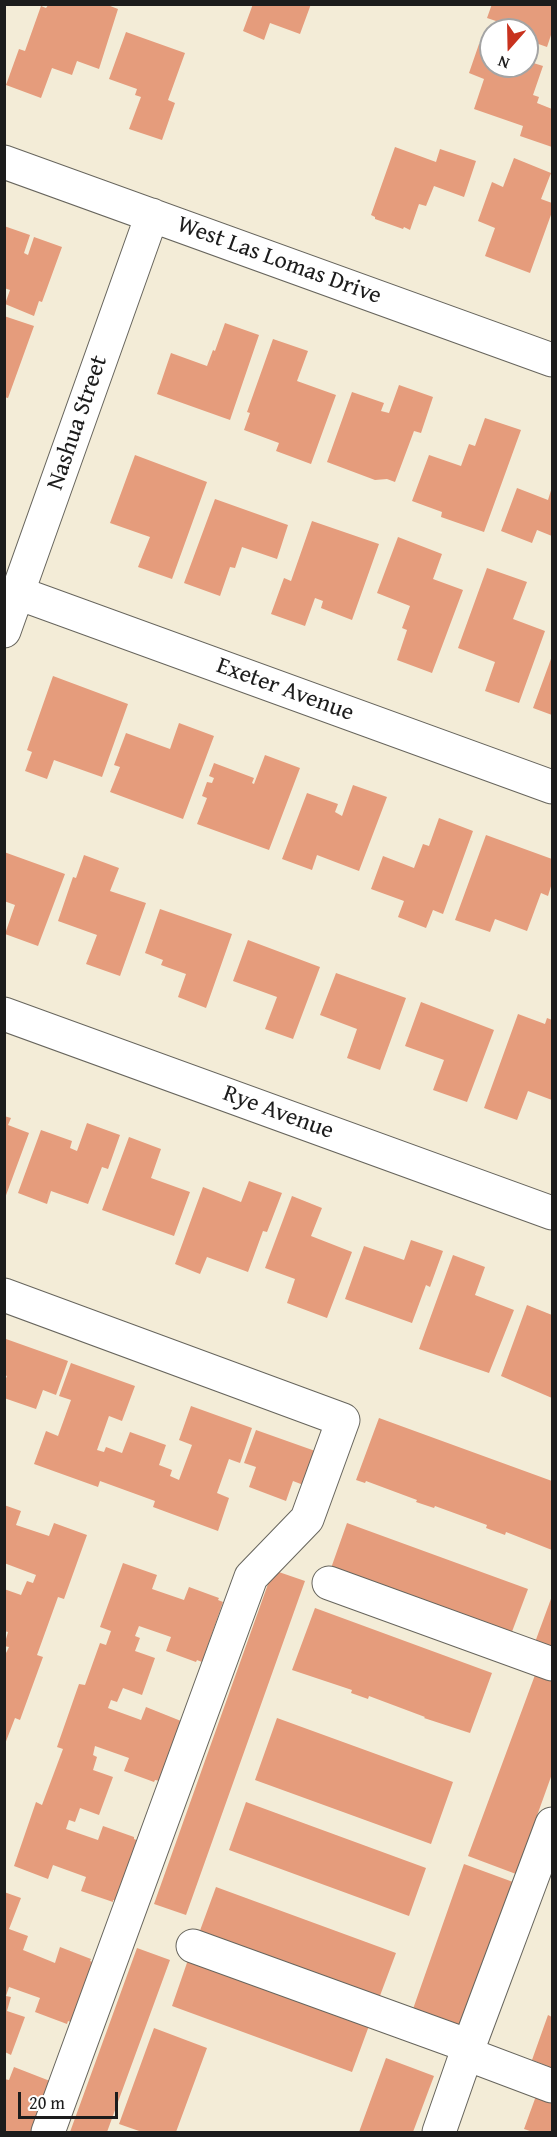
<!DOCTYPE html>
<style>
body{margin:0}
#map{position:relative;width:557px;height:2137px;overflow:hidden;background:#f3ecd7;font-family:"Gentium Book Plus",serif}
canvas{display:block}
.frame{position:absolute;inset:0;border:6px solid #1c1c1c;pointer-events:none}
.north{position:absolute;left:479px;top:18px;width:60px;height:60px;box-sizing:border-box;background:#fff;border:2px solid #a4a4a4;border-radius:50%;rotate:200deg;font-size:16px;font-weight:700;line-height:24px;text-align:center;color:#1c1c1c}
.north::after{content:'';display:block;margin:auto;width:21px;height:27px;background:#c8321e;clip-path:polygon(50% 0,100% 100%,50% 72%,0 100%)}
.scale{position:absolute;left:18px;top:2092px;width:100px;height:27px;box-sizing:border-box;border:3px solid #1c1c1c;border-top:0;padding-left:8px;font-size:18px;line-height:21px;white-space:nowrap;color:#1c1c1c;-webkit-text-stroke:4px #fff;paint-order:stroke}
</style>
<div id="map">
<canvas width="557" height="2137"></canvas>
<div class="frame"></div>
<div class="north">N</div>
<div class="scale">20 m</div>
</div>
<script>
const context = document.querySelector('canvas').getContext('2d');
context.lineJoin = 'round';
function fillPath(path, color) { context.fillStyle = color; context.fill(path, 'evenodd'); }
function trace(path, color, width, dash) { context.strokeStyle = color; context.lineWidth = width; context.lineCap = dash ? 'butt' : 'round'; context.setLineDash(dash || []); context.stroke(path); }
function write(font, color, halo, rows, align = 'center') {
  context.font = font + ' "Gentium Book Plus",serif'; context.lineWidth = 4.5; context.setLineDash([]); context.textBaseline = 'middle'; context.strokeStyle = halo; context.fillStyle = color; for (const [text, x, y, turn = 0] of rows) {
    context.save(); context.translate(x, y); context.rotate((+turn || 0) * Math.PI / 180); context.textAlign = isNaN(turn) ? turn : align; if (halo) context.strokeText(text, 0, 0); context.fillText(text, 0, 0); context.restore();
  }
}
fillPath(new Path2D(`
 M 49,4 L 105,4 L 118,9 L 99,69 L 77,61 L 72,75 L 52,68 L 41,98 L 6,85 L 19,49 L 25,51 L 41,6 L 46,8 Z
 M 253,4 L 311,4 L 300,34 L 270,23 L 264,40 L 243,31 Z
 M 492,4 L 552,4 L 552,32 L 547,47 L 527,40 L 527,30 L 499,30 L 502,23 L 487,18 Z
 M 126,32 L 185,53 L 168,100 L 175,103 L 162,140 L 129,129 L 141,97 L 135,95 L 137,89 L 109,79 Z
 M 479,44 L 491,48 L 491,66 L 527,66 L 527,61 L 543,66 L 533,95 L 539,97 L 537,103 L 552,109 L 552,147 L 520,136 L 523,126 L 474,109 L 484,79 L 469,73 Z
 M 395,147 L 436,162 L 440,149 L 476,161 L 464,197 L 434,186 L 426,206 L 419,204 L 410,230 L 404,227 L 403,229 L 375,219 L 375,217 L 371,215 Z
 M 514,158 L 551,173 L 541,199 L 552,203 L 552,212 L 530,273 L 485,256 L 495,228 L 478,221 L 492,182 L 503,187 Z
 M 4,226 L 30,235 L 24,253 L 28,255 L 34,237 L 62,247 L 42,302 L 39,301 L 34,316 L 5,304 L 10,290 L 4,288 Z
 M 4,316 L 34,326 L 8,398 L 4,397 Z
 M 225,323 L 259,335 L 230,420 L 157,394 L 171,353 L 207,366 L 213,350 L 215,351 Z
 M 273,339 L 308,351 L 297,381 L 336,395 L 311,464 L 276,451 L 279,443 L 244,430 L 250,413 L 247,412 Z
 M 399,385 L 433,397 L 421,433 L 414,431 L 395,482 L 387,479 L 375,480 L 327,462 L 352,392 L 384,403 L 381,411 L 389,413 Z
 M 485,418 L 521,430 L 484,532 L 441,517 L 442,512 L 412,501 L 429,455 L 461,466 L 469,444 L 475,446 Z
 M 135,455 L 207,482 L 172,579 L 138,567 L 150,537 L 110,523 Z
 M 552,487 L 552,536 L 537,530 L 532,543 L 501,531 L 517,488 L 548,500 Z
 M 215,499 L 288,525 L 277,559 L 242,547 L 235,568 L 230,567 L 220,596 L 184,583 Z
 M 312,521 L 379,544 L 352,620 L 321,608 L 323,601 L 315,598 L 305,626 L 271,614 L 284,578 L 291,581 Z
 M 398,537 L 442,554 L 433,579 L 463,590 L 432,673 L 397,660 L 407,630 L 402,628 L 410,606 L 377,593 Z
 M 487,568 L 527,582 L 513,619 L 545,631 L 519,703 L 485,691 L 495,662 L 458,648 Z
 M 552,656 L 552,715 L 533,708 Z
 M 53,676 L 128,704 L 102,777 L 54,760 L 47,779 L 25,771 L 32,752 L 27,750 Z
 M 179,723 L 214,736 L 183,819 L 110,792 L 120,767 L 114,765 L 126,733 L 170,749 Z
 M 265,755 L 300,768 L 269,850 L 197,824 L 207,798 L 202,796 L 207,782 L 212,783 L 214,778 L 209,776 L 214,763 L 254,778 L 252,783 L 254,784 Z
 M 353,785 L 387,797 L 359,871 L 317,855 L 312,870 L 282,859 L 307,793 L 338,804 L 335,812 L 342,816 Z
 M 439,818 L 473,831 L 443,914 L 433,910 L 426,928 L 398,917 L 404,901 L 371,889 L 383,856 L 414,868 L 423,844 L 429,846 Z
 M 486,835 L 552,859 L 552,883 L 548,896 L 541,893 L 527,931 L 495,919 L 490,932 L 455,920 Z
 M 4,852 L 65,874 L 38,946 L 5,934 L 15,905 L 4,901 Z
 M 84,855 L 119,868 L 110,891 L 146,903 L 120,976 L 86,964 L 97,935 L 58,921 L 73,877 L 76,878 Z
 M 160,909 L 232,934 L 206,1008 L 178,997 L 186,974 L 161,965 L 163,960 L 145,953 Z
 M 248,940 L 320,967 L 293,1039 L 265,1029 L 277,997 L 233,981 Z
 M 336,973 L 406,998 L 380,1070 L 347,1058 L 357,1029 L 320,1015 Z
 M 421,1002 L 494,1030 L 467,1102 L 433,1090 L 444,1060 L 405,1046 Z
 M 518,1014 L 545,1024 L 547,1018 L 552,1020 L 552,1100 L 528,1091 L 517,1120 L 484,1108 Z
 M 4,1116 L 11,1118 L 8,1125 L 29,1133 L 5,1198 Z
 M 87,1123 L 120,1135 L 108,1169 L 102,1167 L 88,1204 L 51,1191 L 47,1204 L 18,1193 L 41,1130 L 72,1141 L 70,1148 L 77,1151 Z
 M 129,1137 L 161,1149 L 151,1178 L 190,1192 L 174,1236 L 102,1210 Z
 M 249,1181 L 282,1193 L 267,1232 L 263,1231 L 248,1272 L 207,1257 L 200,1274 L 175,1264 L 203,1187 L 241,1202 Z
 M 292,1196 L 322,1208 L 311,1236 L 352,1252 L 327,1318 L 287,1303 L 295,1279 L 265,1268 Z
 M 411,1240 L 443,1251 L 430,1287 L 426,1285 L 412,1323 L 345,1299 L 364,1246 L 404,1260 Z
 M 453,1255 L 485,1267 L 475,1295 L 514,1310 L 489,1373 L 419,1349 Z
 M 527,1305 L 552,1315 L 552,1398 L 501,1376 Z
 M 6,1339 L 68,1361 L 56,1395 L 43,1390 L 36,1409 L 4,1398 L 4,1383 L 7,1376 L 4,1375 Z
 M 71,1363 L 135,1386 L 122,1421 L 109,1416 L 97,1450 L 104,1452 L 106,1447 L 122,1453 L 130,1432 L 166,1445 L 159,1465 L 172,1470 L 170,1476 L 179,1480 L 192,1445 L 179,1440 L 191,1406 L 252,1428 L 240,1463 L 229,1459 L 217,1493 L 229,1498 L 218,1531 L 153,1507 L 155,1501 L 100,1481 L 98,1487 L 34,1464 L 46,1431 L 58,1436 L 71,1400 L 59,1396 Z
 M 379,1418 L 552,1481 L 552,1550 L 506,1532 L 505,1535 L 486,1528 L 487,1525 L 435,1506 L 434,1508 L 416,1502 L 417,1500 L 366,1481 L 365,1483 L 356,1480 Z
 M 256,1430 L 318,1452 L 306,1486 L 293,1481 L 286,1501 L 249,1487 L 256,1467 L 244,1463 Z
 M 4,1505 L 21,1511 L 16,1525 L 49,1536 L 54,1523 L 87,1535 L 64,1599 L 58,1597 L 37,1655 L 43,1657 L 20,1720 L 15,1718 L 5,1744 L 4,1657 L 9,1647 L 4,1646 L 8,1632 L 4,1631 L 4,1589 L 21,1595 L 27,1581 L 33,1583 L 36,1575 L 4,1563 Z
 M 347,1523 L 528,1589 L 510,1637 L 330,1571 Z
 M 123,1563 L 157,1575 L 152,1589 L 184,1600 L 189,1587 L 219,1598 L 218,1600 L 223,1602 L 202,1662 L 197,1660 L 196,1662 L 166,1651 L 171,1637 L 139,1626 L 135,1636 L 140,1638 L 135,1651 L 155,1658 L 142,1695 L 123,1688 L 117,1702 L 111,1700 L 108,1708 L 141,1720 L 146,1707 L 181,1721 L 160,1781 L 155,1780 L 154,1782 L 124,1771 L 129,1758 L 95,1746 L 93,1755 L 97,1757 L 93,1770 L 113,1777 L 99,1815 L 80,1808 L 75,1822 L 69,1820 L 66,1829 L 98,1840 L 103,1826 L 134,1837 L 134,1839 L 139,1841 L 118,1901 L 113,1900 L 113,1902 L 81,1891 L 86,1877 L 53,1865 L 48,1879 L 14,1866 L 36,1802 L 42,1805 L 63,1749 L 57,1747 L 79,1684 L 85,1685 L 100,1643 L 106,1645 L 111,1631 L 100,1627 Z
 M 273,1570 L 305,1581 L 186,1915 L 154,1904 Z
 M 552,1596 L 552,1652 L 534,1645 Z
 M 315,1608 L 492,1673 L 470,1733 L 424,1718 L 425,1717 L 369,1696 L 368,1699 L 351,1693 L 352,1690 L 292,1670 Z
 M 535,1675 L 552,1681 L 552,1774 L 516,1874 L 468,1856 Z
 M 277,1718 L 453,1782 L 431,1844 L 255,1780 Z
 M 246,1802 L 426,1868 L 409,1916 L 229,1850 Z
 M 464,1864 L 513,1882 L 461,2025 L 413,2009 Z
 M 216,1887 L 396,1953 L 378,2001 L 198,1936 Z
 M 4,1892 L 21,1898 L 9,1929 L 28,1936 L 23,1950 L 55,1963 L 60,1947 L 91,1959 L 90,1961 L 95,1963 L 73,2023 L 68,2021 L 67,2024 L 35,2012 L 40,1998 L 9,1987 L 6,1996 L 11,1997 L 7,2011 L 25,2017 L 11,2055 L 5,2052 Z
 M 137,1948 L 170,1960 L 107,2132 L 70,2132 Z
 M 189,1957 L 370,2023 L 352,2072 L 172,2006 Z
 M 548,2015 L 552,2017 L 552,2068 L 532,2060 Z
 M 154,2028 L 207,2048 L 176,2132 L 142,2132 L 119,2124 Z
 M 386,2058 L 434,2076 L 413,2132 L 359,2132 Z
 M 14,2067 L 50,2081 L 31,2132 L 4,2132 L 4,2079 L 9,2080 Z
 M 536,2096 L 552,2102 L 552,2132 L 533,2132 L 524,2129 Z`), '#e59c7c');
const minor = new Path2D(`
 M 4,162 L 552,360
 M 18,593 L 552,787
 M 4,631 L 152,215
 M 4,1014 L 552,1213
 M 4,1295 L 343,1420 L 307,1519 L 251,1577 L 48,2132
 M 329,1583 L 552,1664
 M 193,1946 L 469,2046
 M 467,2054 L 552,2086
 M 439,2132 L 469,2046 L 552,1824`);
trace(minor, '#67655d', 35);
trace(minor, '#fff', 33);
write('24px', '#1c1c1c', '#fff', [
 ["West Las Lomas Drive",279,261,20],
 ["Nashua Street",78,423,-71],
 ["Exeter Avenue",285,690,20],
 ["Rye Avenue",278,1113,20]
]);
</script>
